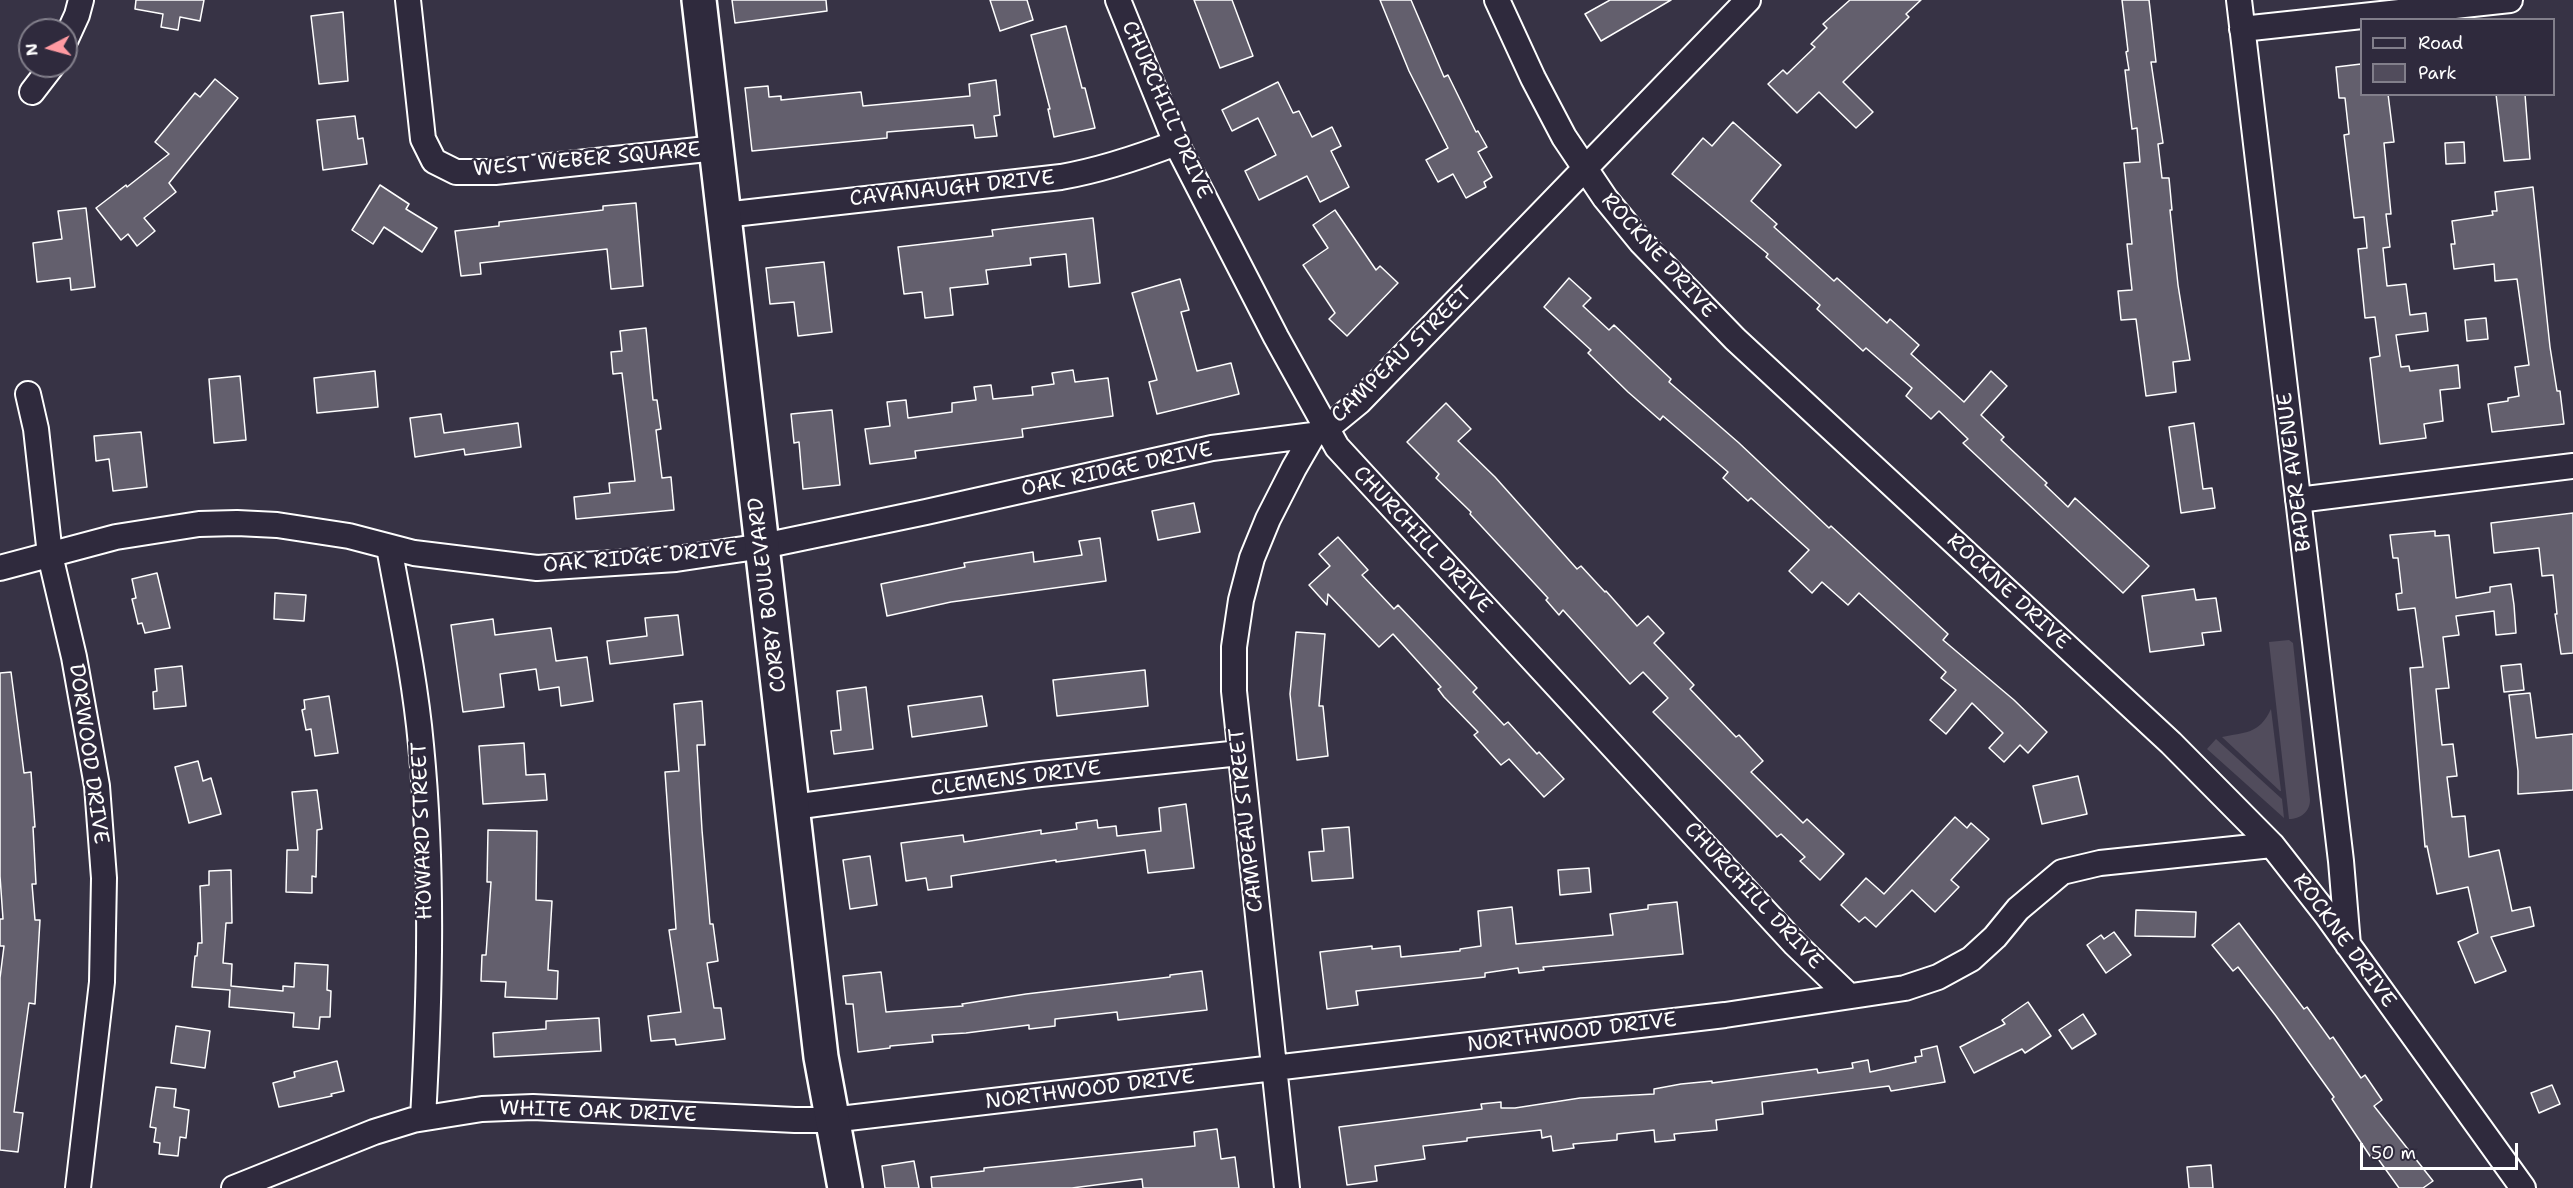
<!DOCTYPE html>
<style>
body{margin:0}
#map{position:relative;width:2573px;height:1188px;overflow:hidden;background:#373345;font-family:"Shantell Sans",sans-serif}
canvas{display:block}
.legend{position:absolute;left:2360px;top:18px;width:195px;height:78px;box-sizing:border-box;background:#2f2a3d;border:2px solid #827f8b;margin:0;padding:8px 10px;list-style:none;font-size:18px;color:#fff}
.legend li{display:flex;align-items:center;gap:12px;height:30px}
.legend b{width:30px;border:2px solid #827f8b}
.north{position:absolute;left:18px;top:18px;width:60px;height:60px;box-sizing:border-box;background:#2f2a3d;border:2px solid #827f8b;border-radius:50%;rotate:264deg;font-size:16px;font-weight:700;line-height:24px;text-align:center;color:#fff}
.north::after{content:'';display:block;margin:auto;width:21px;height:27px;background:#ff9aa2;clip-path:polygon(50% 0,100% 100%,50% 72%,0 100%)}
.scale{position:absolute;left:2360px;top:1143px;width:158px;height:27px;box-sizing:border-box;border:3px solid #fff;border-top:0;padding-left:8px;font-size:18px;line-height:21px;white-space:nowrap;color:#fff;-webkit-text-stroke:4px #2f2a3d;paint-order:stroke}
</style>
<div id="map">
<canvas width="2573" height="1188"></canvas>
<ul class="legend">
<li><b style="height:8px;background:#2f2a3d"></b>Road</li>
<li><b style="height:16px;background:#514c5c"></b>Park</li>
</ul>
<div class="north">N</div>
<div class="scale">50 m</div>
</div>
<script>
const context = document.querySelector('canvas').getContext('2d');
context.lineJoin = 'round';
function fillPath(path, color) { context.fillStyle = color; context.fill(path, 'evenodd'); }
function trace(path, color, width, dash) { context.strokeStyle = color; context.lineWidth = width; context.lineCap = dash ? 'butt' : 'round'; context.setLineDash(dash || []); context.stroke(path); }
function write(font, color, halo, rows, align = 'center') {
  context.font = font + ' "Shantell Sans",sans-serif'; context.lineWidth = 5; context.setLineDash([]); context.textBaseline = 'middle'; context.strokeStyle = halo; context.fillStyle = color; for (const [text, x, y, turn = 0] of rows) {
    context.save(); context.translate(x, y); context.rotate((+turn || 0) * Math.PI / 180); context.textAlign = isNaN(turn) ? turn : align; if (halo) context.strokeText(text, 0, 0); context.fillText(text, 0, 0); context.restore();
  }
}
fillPath(new Path2D(`
 M 2289,640 L 2293,643 L 2310,800 C 2310,812 2300,819 2289,819 L 2269,642 Z
 M 2271,709 L 2281,791 L 2280,791 L 2222,737 C 2244,732 2259,735 2271,709 Z
 M 2216,739 L 2282,799 L 2284,818 L 2207,749 Z`), '#514c5c');
const building = new Path2D(`
 M 136,0 L 204,0 L 200,21 L 180,17 L 178,30 L 161,27 L 163,14 L 135,9 Z
 M 732,0 L 826,0 L 827,11 L 735,23 Z
 M 990,0 L 1027,0 L 1033,20 L 1000,31 Z
 M 1194,0 L 1232,0 L 1253,56 L 1220,68 Z
 M 1380,0 L 1411,0 L 1444,77 L 1448,75 L 1476,132 L 1478,131 L 1487,147 L 1478,152 L 1492,177 L 1484,182 L 1486,187 L 1466,198 L 1453,174 L 1438,182 L 1426,160 L 1448,148 L 1409,71 Z
 M 1610,0 L 1671,0 L 1601,41 L 1585,14 Z
 M 1850,0 L 1921,0 L 1906,14 L 1909,17 L 1843,82 L 1873,112 L 1856,128 L 1819,92 L 1797,113 L 1768,84 L 1783,70 L 1787,74 L 1815,47 L 1811,44 L 1827,28 L 1823,24 Z
 M 2122,0 L 2149,0 L 2156,62 L 2151,62 L 2163,143 L 2158,144 L 2162,178 L 2169,178 L 2172,210 L 2170,210 L 2178,285 L 2190,360 L 2173,362 L 2176,392 L 2146,396 L 2136,319 L 2121,320 L 2118,291 L 2132,290 L 2127,244 L 2132,244 L 2124,163 L 2140,162 L 2137,128 L 2132,129 L 2125,70 L 2129,70 L 2126,52 L 2128,51 Z
 M 343,12 L 348,81 L 319,84 L 311,16 Z
 M 1066,26 L 1082,88 L 1085,88 L 1095,128 L 1054,137 L 1048,109 L 1050,109 L 1031,35 Z
 M 2361,64 L 2361,94 L 2388,94 L 2394,142 L 2384,143 L 2391,214 L 2386,214 L 2390,247 L 2383,248 L 2387,286 L 2406,284 L 2410,315 L 2426,313 L 2428,331 L 2396,335 L 2401,367 L 2409,366 L 2410,371 L 2458,365 L 2460,388 L 2440,390 L 2443,421 L 2424,424 L 2426,438 L 2380,444 L 2370,358 L 2380,356 L 2375,317 L 2365,318 L 2358,249 L 2367,248 L 2364,217 L 2354,218 L 2344,135 L 2349,134 L 2345,98 L 2339,98 L 2336,67 Z
 M 215,79 L 238,98 L 169,183 L 176,192 L 144,218 L 155,231 L 137,246 L 128,234 L 121,240 L 96,208 L 126,185 L 127,187 L 169,154 L 155,142 L 195,93 L 200,97 Z
 M 996,80 L 1000,115 L 994,116 L 997,136 L 975,138 L 973,125 L 887,132 L 887,138 L 752,151 L 745,88 L 768,86 L 769,97 L 781,96 L 781,100 L 861,92 L 863,106 L 970,96 L 969,84 Z
 M 1278,82 L 1293,113 L 1299,111 L 1312,137 L 1332,127 L 1341,146 L 1331,151 L 1349,187 L 1320,202 L 1307,176 L 1259,200 L 1245,171 L 1276,155 L 1258,118 L 1232,131 L 1222,110 Z
 M 2496,94 L 2525,94 L 2530,159 L 2504,161 Z
 M 355,116 L 358,139 L 363,138 L 367,164 L 323,170 L 317,120 Z
 M 1733,122 L 1781,165 L 1751,201 L 1777,224 L 1774,227 L 1834,281 L 1837,278 L 1887,323 L 1890,319 L 1919,345 L 1911,354 L 1964,402 L 1991,371 L 2007,386 L 1981,415 L 2004,437 L 2001,440 L 2047,483 L 2045,485 L 2068,507 L 2075,498 L 2149,566 L 2123,593 L 1963,443 L 1968,439 L 1939,411 L 1931,419 L 1906,396 L 1912,388 L 1866,348 L 1863,351 L 1851,340 L 1817,309 L 1820,305 L 1766,257 L 1768,254 L 1672,174 L 1703,138 L 1712,146 Z
 M 2464,142 L 2465,163 L 2446,164 L 2445,143 Z
 M 380,185 L 409,204 L 406,209 L 437,228 L 422,252 L 384,227 L 373,244 L 352,230 Z
 M 2533,187 L 2550,347 L 2557,391 L 2560,391 L 2564,424 L 2492,432 L 2488,404 L 2508,401 L 2508,398 L 2519,396 L 2515,367 L 2529,365 L 2517,279 L 2495,281 L 2494,264 L 2454,269 L 2451,244 L 2455,244 L 2452,221 L 2493,215 L 2492,211 L 2497,211 L 2495,192 Z
 M 636,203 L 643,286 L 611,289 L 607,249 L 480,263 L 481,274 L 461,276 L 455,231 L 499,226 L 499,222 L 603,210 L 603,206 Z
 M 86,208 L 95,287 L 71,290 L 70,278 L 37,282 L 33,243 L 62,239 L 58,211 Z
 M 1335,210 L 1376,270 L 1380,266 L 1398,283 L 1347,336 L 1329,319 L 1335,313 L 1303,265 L 1328,248 L 1313,225 Z
 M 1093,218 L 1100,283 L 1069,287 L 1066,254 L 1030,258 L 1031,265 L 986,270 L 988,284 L 950,288 L 953,315 L 925,318 L 922,292 L 904,294 L 898,247 L 993,236 L 992,230 Z
 M 824,262 L 832,332 L 798,336 L 794,302 L 770,304 L 766,268 Z
 M 1569,278 L 1591,298 L 1583,306 L 1609,330 L 1614,325 L 1671,379 L 1669,382 L 1739,443 L 1829,528 L 1831,526 L 1948,634 L 1943,640 L 2014,700 L 2047,732 L 2028,753 L 2020,745 L 2004,762 L 1989,748 L 2003,733 L 1972,703 L 1946,734 L 1930,720 L 1956,690 L 1941,678 L 1946,672 L 1859,593 L 1848,605 L 1822,582 L 1812,593 L 1789,571 L 1809,550 L 1751,498 L 1748,501 L 1723,478 L 1728,472 L 1663,416 L 1660,420 L 1628,392 L 1588,353 L 1591,350 L 1544,307 Z
 M 1180,279 L 1189,310 L 1181,312 L 1197,371 L 1231,363 L 1239,394 L 1157,414 L 1149,382 L 1157,380 L 1132,293 Z
 M 2486,318 L 2488,339 L 2467,341 L 2465,320 Z
 M 646,328 L 653,400 L 657,400 L 661,429 L 656,430 L 662,478 L 671,477 L 674,510 L 576,519 L 574,497 L 610,493 L 609,483 L 635,481 L 622,373 L 613,374 L 611,352 L 622,351 L 620,331 Z
 M 1073,370 L 1075,382 L 1108,378 L 1113,416 L 1022,429 L 1023,437 L 915,451 L 916,458 L 870,464 L 865,429 L 890,426 L 887,402 L 906,400 L 908,418 L 952,412 L 952,403 L 976,400 L 974,387 L 991,385 L 993,399 L 1033,395 L 1032,387 L 1054,384 L 1052,373 Z
 M 375,371 L 378,407 L 317,413 L 314,378 Z
 M 240,376 L 246,440 L 214,443 L 209,379 Z
 M 1446,403 L 1471,429 L 1458,441 L 1495,477 L 1577,569 L 1581,566 L 1605,592 L 1606,591 L 1637,626 L 1648,616 L 1664,633 L 1654,643 L 1694,685 L 1690,689 L 1736,737 L 1739,735 L 1763,761 L 1751,772 L 1803,823 L 1807,819 L 1844,854 L 1820,880 L 1800,861 L 1805,857 L 1781,834 L 1777,837 L 1653,712 L 1668,698 L 1643,672 L 1630,684 L 1563,610 L 1559,615 L 1546,600 L 1548,598 L 1470,514 L 1471,512 L 1436,478 L 1439,474 L 1407,442 Z
 M 832,410 L 840,485 L 803,489 L 799,442 L 794,443 L 791,414 Z
 M 441,414 L 444,433 L 518,423 L 521,447 L 465,455 L 464,449 L 415,457 L 410,418 Z
 M 2194,423 L 2203,489 L 2212,488 L 2215,508 L 2181,513 L 2169,427 Z
 M 141,432 L 147,487 L 113,491 L 109,459 L 96,461 L 94,436 Z
 M 1194,503 L 1200,532 L 1158,540 L 1152,511 Z
 M 2573,513 L 2573,653 L 2561,654 L 2555,614 L 2557,614 L 2553,575 L 2542,576 L 2539,548 L 2494,553 L 2491,523 Z
 M 2435,531 L 2435,536 L 2449,535 L 2456,598 L 2490,592 L 2490,587 L 2511,584 L 2514,605 L 2516,633 L 2496,635 L 2494,611 L 2456,616 L 2459,635 L 2443,637 L 2449,688 L 2436,689 L 2442,745 L 2453,744 L 2457,776 L 2447,777 L 2452,817 L 2465,816 L 2469,857 L 2499,850 L 2512,911 L 2530,907 L 2534,926 L 2491,937 L 2506,971 L 2475,983 L 2458,942 L 2478,933 L 2468,887 L 2437,894 L 2427,846 L 2425,847 L 2410,668 L 2423,667 L 2415,608 L 2398,610 L 2396,594 L 2402,593 L 2398,558 L 2393,558 L 2390,535 Z
 M 1338,537 L 1368,570 L 1362,575 L 1394,609 L 1398,605 L 1477,688 L 1473,692 L 1488,708 L 1504,725 L 1508,722 L 1537,754 L 1539,752 L 1564,779 L 1544,797 L 1509,759 L 1501,765 L 1474,735 L 1478,732 L 1444,697 L 1438,689 L 1441,687 L 1393,634 L 1379,647 L 1328,594 L 1327,605 L 1309,585 L 1330,566 L 1319,554 Z
 M 1100,538 L 1106,581 L 951,602 L 887,616 L 881,584 L 965,567 L 964,563 L 1033,552 L 1034,562 L 1082,555 L 1079,541 Z
 M 157,573 L 170,628 L 145,633 L 142,623 L 138,624 L 132,599 L 136,598 L 132,579 Z
 M 2194,589 L 2196,600 L 2216,598 L 2221,631 L 2202,633 L 2204,645 L 2150,652 L 2142,596 Z
 M 275,593 L 306,595 L 304,621 L 274,619 Z
 M 678,615 L 683,655 L 610,664 L 607,641 L 647,636 L 645,618 Z
 M 493,619 L 495,635 L 551,628 L 556,661 L 587,657 L 593,701 L 561,706 L 559,687 L 539,690 L 536,669 L 500,674 L 504,707 L 463,712 L 451,625 Z
 M 1296,632 L 1325,634 L 1319,706 L 1323,706 L 1328,756 L 1297,760 L 1290,694 Z
 M 2521,664 L 2524,690 L 2504,692 L 2501,666 Z
 M 182,666 L 186,706 L 154,709 L 153,692 L 157,691 L 155,669 Z
 M 1145,670 L 1148,706 L 1057,716 L 1053,680 Z
 M 11,672 L 24,773 L 31,772 L 35,827 L 33,827 L 36,884 L 32,884 L 35,920 L 40,920 L 35,1004 L 29,1003 L 14,1112 L 23,1113 L 18,1152 L 0,1150 L 0,978 L 4,946 L 0,946 L 0,919 L 3,919 L 0,876 L 0,673 Z
 M 866,687 L 873,749 L 834,754 L 831,731 L 841,730 L 837,691 Z
 M 2530,693 L 2536,738 L 2573,734 L 2573,790 L 2518,794 L 2518,771 L 2509,695 Z
 M 329,696 L 338,753 L 315,756 L 311,729 L 306,730 L 302,710 L 305,709 L 304,700 Z
 M 982,696 L 987,726 L 912,737 L 908,706 Z
 M 702,701 L 705,745 L 697,745 L 702,830 L 710,924 L 713,924 L 718,961 L 707,963 L 714,1008 L 721,1008 L 725,1039 L 676,1045 L 675,1039 L 651,1041 L 648,1016 L 681,1012 L 669,930 L 676,929 L 665,772 L 679,771 L 674,704 Z
 M 524,743 L 526,775 L 545,774 L 547,800 L 483,804 L 479,746 Z
 M 198,761 L 203,781 L 211,778 L 221,814 L 189,823 L 175,767 Z
 M 2078,776 L 2087,814 L 2042,824 L 2033,786 Z
 M 317,790 L 322,829 L 317,830 L 316,877 L 312,876 L 312,893 L 286,892 L 287,850 L 298,850 L 292,792 Z
 M 1186,804 L 1194,868 L 1148,873 L 1145,850 L 1056,862 L 1056,860 L 951,876 L 952,887 L 928,890 L 926,878 L 906,881 L 901,843 L 963,835 L 964,842 L 1041,830 L 1041,834 L 1077,829 L 1076,823 L 1097,820 L 1098,828 L 1116,826 L 1117,836 L 1161,831 L 1159,808 Z
 M 1955,817 L 1967,828 L 1971,823 L 1989,839 L 1951,880 L 1959,887 L 1935,912 L 1912,890 L 1876,927 L 1865,917 L 1859,922 L 1841,905 L 1866,878 L 1884,894 Z
 M 1349,827 L 1353,878 L 1312,881 L 1309,852 L 1324,851 L 1322,829 Z
 M 488,830 L 537,831 L 536,900 L 552,901 L 548,970 L 558,971 L 557,999 L 505,997 L 506,982 L 481,981 L 482,955 L 486,955 L 491,882 L 487,882 Z
 M 870,856 L 877,905 L 850,909 L 843,860 Z
 M 1589,868 L 1591,892 L 1560,895 L 1558,870 Z
 M 231,870 L 232,923 L 226,923 L 223,963 L 232,964 L 231,986 L 283,991 L 283,986 L 294,987 L 295,963 L 328,965 L 327,990 L 331,991 L 330,1017 L 320,1017 L 319,1029 L 293,1027 L 294,1013 L 229,1007 L 230,990 L 192,987 L 195,956 L 197,956 L 198,943 L 202,943 L 200,886 L 209,885 L 209,871 Z
 M 1677,902 L 1683,954 L 1543,967 L 1544,970 L 1519,973 L 1518,968 L 1485,973 L 1485,977 L 1356,991 L 1358,1005 L 1327,1009 L 1320,952 L 1372,946 L 1372,949 L 1400,946 L 1401,957 L 1460,951 L 1460,949 L 1481,946 L 1478,911 L 1512,907 L 1516,944 L 1613,935 L 1610,914 L 1648,909 L 1648,905 Z
 M 2136,910 L 2196,912 L 2195,937 L 2135,936 Z
 M 2239,923 L 2304,1009 L 2307,1007 L 2330,1039 L 2333,1037 L 2361,1078 L 2365,1075 L 2382,1100 L 2374,1106 L 2433,1181 L 2423,1188 L 2399,1188 L 2376,1156 L 2372,1159 L 2332,1099 L 2334,1097 L 2276,1016 L 2238,967 L 2233,971 L 2212,945 Z
 M 2114,932 L 2131,955 L 2106,973 L 2087,945 L 2101,935 L 2104,939 Z
 M 1202,971 L 1207,1010 L 1118,1020 L 1117,1012 L 1055,1019 L 1055,1026 L 1029,1029 L 1029,1025 L 966,1033 L 932,1035 L 933,1042 L 890,1046 L 890,1048 L 858,1052 L 853,1004 L 846,1004 L 843,976 L 881,972 L 886,1012 L 963,1006 L 962,1004 L 1026,994 L 1170,977 L 1170,975 Z
 M 2028,1002 L 2051,1036 L 2025,1053 L 2022,1049 L 1974,1073 L 1960,1047 L 2005,1024 L 2002,1020 Z
 M 2083,1014 L 2096,1034 L 2072,1049 L 2059,1030 Z
 M 599,1018 L 601,1051 L 494,1057 L 493,1033 L 546,1029 L 546,1021 Z
 M 176,1026 L 210,1031 L 205,1068 L 171,1063 Z
 M 1937,1046 L 1945,1082 L 1891,1091 L 1889,1086 L 1762,1102 L 1763,1114 L 1716,1120 L 1717,1130 L 1674,1134 L 1675,1140 L 1655,1142 L 1654,1130 L 1617,1134 L 1617,1140 L 1573,1144 L 1574,1148 L 1553,1151 L 1551,1136 L 1542,1138 L 1541,1130 L 1467,1138 L 1467,1141 L 1423,1146 L 1425,1159 L 1375,1166 L 1377,1181 L 1347,1185 L 1339,1127 L 1482,1109 L 1481,1104 L 1501,1102 L 1501,1108 L 1515,1108 L 1580,1098 L 1654,1094 L 1654,1089 L 1681,1084 L 1712,1081 L 1712,1083 L 1817,1069 L 1818,1073 L 1853,1068 L 1852,1063 L 1868,1060 L 1870,1072 L 1916,1062 L 1915,1057 L 1922,1056 L 1921,1050 Z
 M 337,1061 L 344,1091 L 331,1094 L 332,1096 L 279,1107 L 273,1083 L 295,1077 L 294,1072 Z
 M 2552,1085 L 2560,1104 L 2539,1113 L 2531,1093 Z
 M 156,1087 L 176,1089 L 174,1107 L 189,1110 L 186,1138 L 180,1137 L 178,1156 L 159,1154 L 160,1143 L 154,1142 L 156,1128 L 150,1127 Z
 M 1217,1129 L 1221,1159 L 1235,1157 L 1239,1188 L 1143,1188 L 1142,1179 L 1072,1188 L 932,1188 L 931,1177 L 984,1171 L 984,1168 L 1195,1146 L 1194,1132 Z
 M 914,1161 L 919,1188 L 885,1188 L 882,1166 Z
 M 2211,1165 L 2213,1188 L 2189,1188 L 2187,1167 Z`);
fillPath(building, '#635f6d');
trace(building, '#fff', 1.5);
const street = new Path2D(`
 M 408,0 L 423,139 L 434,161 L 456,172 L 495,172 L 716,148
 M 1118,0 L 1176,143 L 1276,337 L 1337,447 L 1795,944 L 1849,996
 M 1497,0 L 1533,78 L 1564,137 L 1605,198 L 1641,242 L 1735,339 L 2171,743 L 2272,845 L 2326,914 L 2523,1188
 M 2239,0 L 2341,861 L 2348,945
 M 2242,29 L 2510,0
 M 66,39 L 77,15 L 81,0
 M 32,92 L 52,66
 M 724,215 L 1061,177 C 1101,170 1137,158 1176,143
 M 28,394 L 36,429 L 50,555 L 74,657 L 97,786 L 104,878 L 102,982 L 78,1188
 M 2298,500 L 2573,466
 M 389,547 C 401,613 415,679 421,745 C 433,868 430,995 423,1118
 M 0,568 L 116,537 L 199,524 L 237,523 L 277,525 L 349,536 L 414,553 L 537,568 L 676,559 L 763,546 L 926,512 L 1212,448 L 1313,435
 M 793,807 L 1031,775 L 1240,753
 M 234,1188 L 374,1132 L 413,1120 L 482,1109 L 533,1107 L 795,1120 L 831,1120 L 1725,1015 L 1905,988 L 1938,977 L 1971,959 L 1995,937 L 2018,909 L 2062,872 L 2100,863 L 2272,845
 M 1287,1188 L 1234,691 L 1234,647 L 1241,600 L 1252,558 L 1268,519 L 1294,468 L 1313,435 L 1326,429 L 1359,402 L 1748,0`);
const secondary = new Path2D(`
 M 699,0 L 821,1057 L 845,1188`);
trace(street, '#fff', 28);
trace(secondary, '#fff', 38);
trace(street, '#2f2a3d', 24);
trace(secondary, '#2f2a3d', 33);
write('21px', '#fff', '#2f2a3d', [
 ["CHURCHILL DRIVE",1166,110,66],
 ["WEST WEBER SQUARE",587,160,-5],
 ["CAVANAUGH DRIVE",952,189,-6],
 ["ROCKNE DRIVE",1658,256,48],
 ["CAMPEAU STREET",1402,355,-44],
 ["OAK RIDGE DRIVE",1117,470,-12],
 ["BADER AVENUE",2295,472,-97],
 ["CHURCHILL DRIVE",1422,540,47],
 ["OAK RIDGE DRIVE",640,558,-5],
 ["ROCKNE DRIVE",2008,592,43],
 ["CORBY BOULEVARD",768,595,-97],
 ["DORWOOD DRIVE",88,754,82],
 ["CLEMENS DRIVE",1016,779,-7],
 ["CAMPEAU STREET",1247,820,-96],
 ["HOWARD STREET",423,831,-92],
 ["CHURCHILL DRIVE",1753,896,47],
 ["ROCKNE DRIVE",2344,941,54],
 ["NORTHWOOD DRIVE",1572,1033,-7],
 ["NORTHWOOD DRIVE",1090,1090,-7],
 ["WHITE OAK DRIVE",598,1112,2]
]);
</script>
